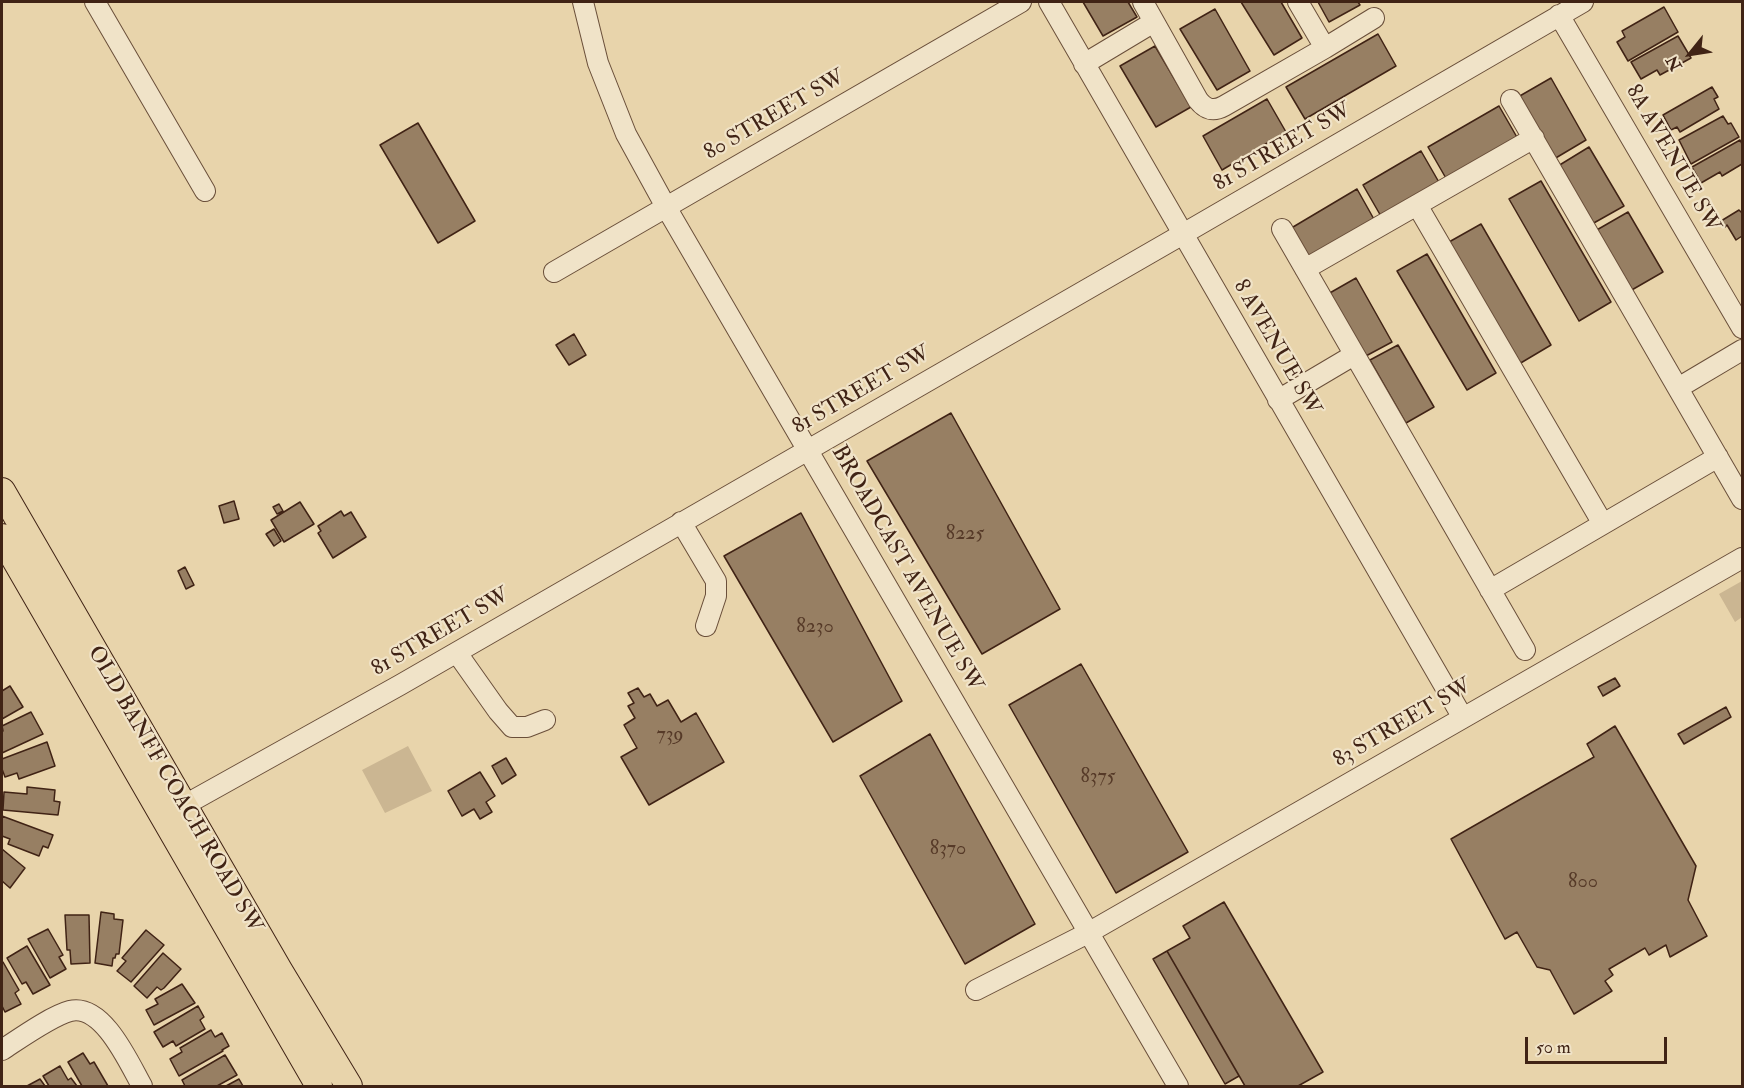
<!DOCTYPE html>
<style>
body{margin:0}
#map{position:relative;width:1744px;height:1088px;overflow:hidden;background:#e8d4ab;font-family:"IM FELL Double Pica",serif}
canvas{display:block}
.frame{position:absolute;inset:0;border:3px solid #402315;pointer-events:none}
.north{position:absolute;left:1660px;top:24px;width:60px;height:60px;-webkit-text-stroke:4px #f0e3c8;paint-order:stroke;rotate:240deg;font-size:16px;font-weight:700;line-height:24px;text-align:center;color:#402315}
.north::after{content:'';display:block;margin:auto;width:21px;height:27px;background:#402315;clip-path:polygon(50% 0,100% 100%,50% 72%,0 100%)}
.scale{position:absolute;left:1525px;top:1037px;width:142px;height:27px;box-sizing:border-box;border:3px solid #402315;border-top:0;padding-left:8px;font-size:18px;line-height:21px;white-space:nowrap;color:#402315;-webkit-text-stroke:4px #f0e3c8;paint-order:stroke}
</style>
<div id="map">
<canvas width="1744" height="1088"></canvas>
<div class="frame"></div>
<div class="north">N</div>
<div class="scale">50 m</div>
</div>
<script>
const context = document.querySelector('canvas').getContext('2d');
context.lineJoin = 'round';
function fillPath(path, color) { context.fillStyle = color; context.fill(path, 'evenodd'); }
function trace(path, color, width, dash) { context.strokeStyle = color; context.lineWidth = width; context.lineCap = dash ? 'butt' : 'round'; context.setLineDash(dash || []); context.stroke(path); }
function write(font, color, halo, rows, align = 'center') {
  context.font = font + ' "IM FELL Double Pica",serif'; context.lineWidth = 4.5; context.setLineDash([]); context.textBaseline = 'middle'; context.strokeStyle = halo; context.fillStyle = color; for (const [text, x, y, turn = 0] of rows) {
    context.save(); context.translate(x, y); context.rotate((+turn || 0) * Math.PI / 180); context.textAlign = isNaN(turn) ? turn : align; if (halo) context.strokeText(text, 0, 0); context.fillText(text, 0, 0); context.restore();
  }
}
fillPath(new Path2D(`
 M 1742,581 L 1742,617 L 1735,622 L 1719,594 Z
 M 408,746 L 432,791 L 385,813 L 362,770 Z`), '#cbb692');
const building = new Path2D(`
 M 1083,2 L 1128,2 L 1137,17 L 1103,36 Z
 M 1241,2 L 1281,2 L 1302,38 L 1274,55 Z
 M 1318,2 L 1358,2 L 1360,5 L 1329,22 Z
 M 1664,7 L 1678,32 L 1628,61 L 1617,42 L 1625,37 L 1622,31 Z
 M 1215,9 L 1250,71 L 1217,90 L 1180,29 Z
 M 1378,34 L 1396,66 L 1305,119 L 1286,87 Z
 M 1678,36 L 1691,58 L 1660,75 L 1657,70 L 1641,79 L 1631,62 Z
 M 1155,46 L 1191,107 L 1156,127 L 1120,66 Z
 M 1551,78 L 1586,140 L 1554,159 L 1518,97 Z
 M 1712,87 L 1718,97 L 1714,99 L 1719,109 L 1680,132 L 1677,127 L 1671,130 L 1663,115 Z
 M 1267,99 L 1286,132 L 1222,170 L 1203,136 Z
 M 1499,106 L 1518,139 L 1447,180 L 1428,147 Z
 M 1723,116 L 1728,124 L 1731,123 L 1739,137 L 1691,164 L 1679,140 Z
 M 418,123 L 475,221 L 438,243 L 380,145 Z
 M 1740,140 L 1742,144 L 1742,164 L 1722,176 L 1720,172 L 1701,183 L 1692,167 Z
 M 1589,147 L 1624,206 L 1592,224 L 1558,166 Z
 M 1421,151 L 1440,184 L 1382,218 L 1363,185 Z
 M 1541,181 L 1611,302 L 1579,321 L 1509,199 Z
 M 1357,189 L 1375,221 L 1306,261 L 1288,230 Z
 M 1739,210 L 1741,212 L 1742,211 L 1742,236 L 1736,240 L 1727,225 L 1725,227 L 1721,221 Z
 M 1628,212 L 1663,272 L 1630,291 L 1595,231 Z
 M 1481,224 L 1551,345 L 1519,364 L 1449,242 Z
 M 1427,254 L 1496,373 L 1467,390 L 1397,271 Z
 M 1356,278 L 1392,342 L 1364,357 L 1328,294 Z
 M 574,334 L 586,355 L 569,365 L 556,345 Z
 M 1398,345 L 1434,407 L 1406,423 L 1370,360 Z
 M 951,413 L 1060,609 L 982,654 L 867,461 Z
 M 234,501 L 239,519 L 224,523 L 219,506 Z
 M 300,502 L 314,524 L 284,542 L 271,520 Z
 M 279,504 L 283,511 L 277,514 L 273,507 Z
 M 341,511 L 344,516 L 351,512 L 366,537 L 333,558 L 318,533 L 321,531 L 318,526 Z
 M 801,513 L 902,701 L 833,742 L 724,556 Z
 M 274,529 L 281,541 L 274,546 L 266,534 Z
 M 185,567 L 194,585 L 186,589 L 178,571 Z
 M 1081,664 L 1188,852 L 1116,893 L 1009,705 Z
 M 1615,678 L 1620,686 L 1603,696 L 1598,687 Z
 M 10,686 L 23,707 L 2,719 L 2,691 Z
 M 638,688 L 644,697 L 650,694 L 657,706 L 668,700 L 681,722 L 696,713 L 724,762 L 649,805 L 621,757 L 637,748 L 624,725 L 635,718 L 628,706 L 634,703 L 628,693 Z
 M 1726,707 L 1731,717 L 1684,744 L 1678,734 Z
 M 31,712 L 43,734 L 2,753 L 2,732 L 3,731 L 2,726 Z
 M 1615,726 L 1696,866 L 1688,900 L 1707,936 L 1670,957 L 1666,945 L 1649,955 L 1645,948 L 1609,969 L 1613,975 L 1605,981 L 1612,991 L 1574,1014 L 1550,970 L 1537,967 L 1517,932 L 1505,939 L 1451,839 L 1594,757 L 1587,744 Z
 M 930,734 L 1035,924 L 965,964 L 860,776 Z
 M 47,742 L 55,766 L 19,779 L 17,773 L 5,777 L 2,769 L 2,759 Z
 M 506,758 L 516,775 L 502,784 L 492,766 Z
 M 480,772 L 495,796 L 486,802 L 492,812 L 480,819 L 474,809 L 462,816 L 448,791 Z
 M 27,787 L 55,790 L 54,801 L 60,802 L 58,815 L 3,810 L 4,792 L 27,794 Z
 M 2,816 L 53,835 L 48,848 L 43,846 L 39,856 L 8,844 L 10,839 L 2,836 Z
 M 2,849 L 25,868 L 10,888 L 2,881 Z
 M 1224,902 L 1323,1072 L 1298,1086 L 1245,1086 L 1167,951 L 1190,938 L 1183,926 Z
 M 101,912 L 114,914 L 114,919 L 123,920 L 119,954 L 116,954 L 115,958 L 113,958 L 112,966 L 95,963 Z
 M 65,915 L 89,915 L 90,963 L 71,964 L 70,950 L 67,950 Z
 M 48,929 L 63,955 L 59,957 L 66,969 L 50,978 L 28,939 Z
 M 146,930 L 164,945 L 131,982 L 117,971 L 126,961 L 122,958 Z
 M 27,946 L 50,985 L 33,994 L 26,982 L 22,984 L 7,958 Z
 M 1167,951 L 1239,1076 L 1225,1084 L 1153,959 Z
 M 163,953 L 181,969 L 164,988 L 161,990 L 157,987 L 147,998 L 134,986 Z
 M 2,962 L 3,962 L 19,990 L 15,993 L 21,1004 L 5,1012 L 2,1006 Z
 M 182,984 L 195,1003 L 154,1025 L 146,1010 L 158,1004 L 155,999 Z
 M 198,1006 L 204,1017 L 200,1020 L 205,1029 L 176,1046 L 173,1041 L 163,1047 L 154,1032 Z
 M 211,1030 L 215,1037 L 222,1033 L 229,1046 L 222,1050 L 223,1051 L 179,1076 L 170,1059 L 182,1052 L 180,1048 Z
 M 83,1053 L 90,1064 L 94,1062 L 108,1086 L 82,1086 L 68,1062 Z
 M 225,1055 L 237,1075 L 217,1086 L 185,1086 L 182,1080 Z
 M 60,1066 L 68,1080 L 71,1078 L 77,1086 L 49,1086 L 43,1076 Z
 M 40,1079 L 45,1086 L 27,1086 Z
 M 239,1079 L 243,1086 L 226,1086 Z`);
fillPath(building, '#977f63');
trace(building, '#402315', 1.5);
const minor = new Path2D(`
 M 95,2 L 205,191
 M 583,2 L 598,63 L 626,134 L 666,207 L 1178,1086
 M 1049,2 L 1463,718
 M 1143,2 L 1198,100 C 1205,109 1213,112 1224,106 L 1325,48 L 1374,18
 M 1298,2 L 1325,48
 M 1559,15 L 1742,328
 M 1084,64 L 1154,22
 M 1511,100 L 1742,499
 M 1417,205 L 1603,524
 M 1282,229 L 1525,650
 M 1305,269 L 1534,138
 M 554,272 L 1021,2
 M 1678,388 L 1742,350
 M 1278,400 L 1354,355
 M 681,522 L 716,581 L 716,596 L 706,626
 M 1490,590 L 1718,457
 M 457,653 L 498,711 L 512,727 L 527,727 L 545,720
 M 174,811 L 400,685 L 1183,234 L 1583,2
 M 976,990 L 1088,933 L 1742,558
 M 2,1050 C 19,1039 51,1016 70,1011 C 103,1003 129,1063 142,1086`);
const major = new Path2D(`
 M 2,491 L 279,970 L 349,1086
 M 2,537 L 319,1086`);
trace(minor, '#6a4f3a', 22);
trace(major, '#402315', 28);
trace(minor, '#f0e3c8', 20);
trace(major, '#e8d4ab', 26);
write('20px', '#563a28', null, [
 ["8225",965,535],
 ["8230",815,628],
 ["739",670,736],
 ["8375",1098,778],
 ["8370",948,850],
 ["800",1583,883]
]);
write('22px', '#402315', '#f0e3c8', [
 ["80 STREET SW",775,116,-30],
 ["81 STREET SW",1283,148,-30],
 ["8A AVENUE SW",1672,159,60],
 ["8 AVENUE SW",1276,348,60],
 ["81 STREET SW",862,391,-30],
 ["BROADCAST AVENUE SW",906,569,60],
 ["81 STREET SW",441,633,-30],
 ["83 STREET SW",1403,724,-30],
 ["OLD BANFF COACH ROAD SW",174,790,60]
]);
</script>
